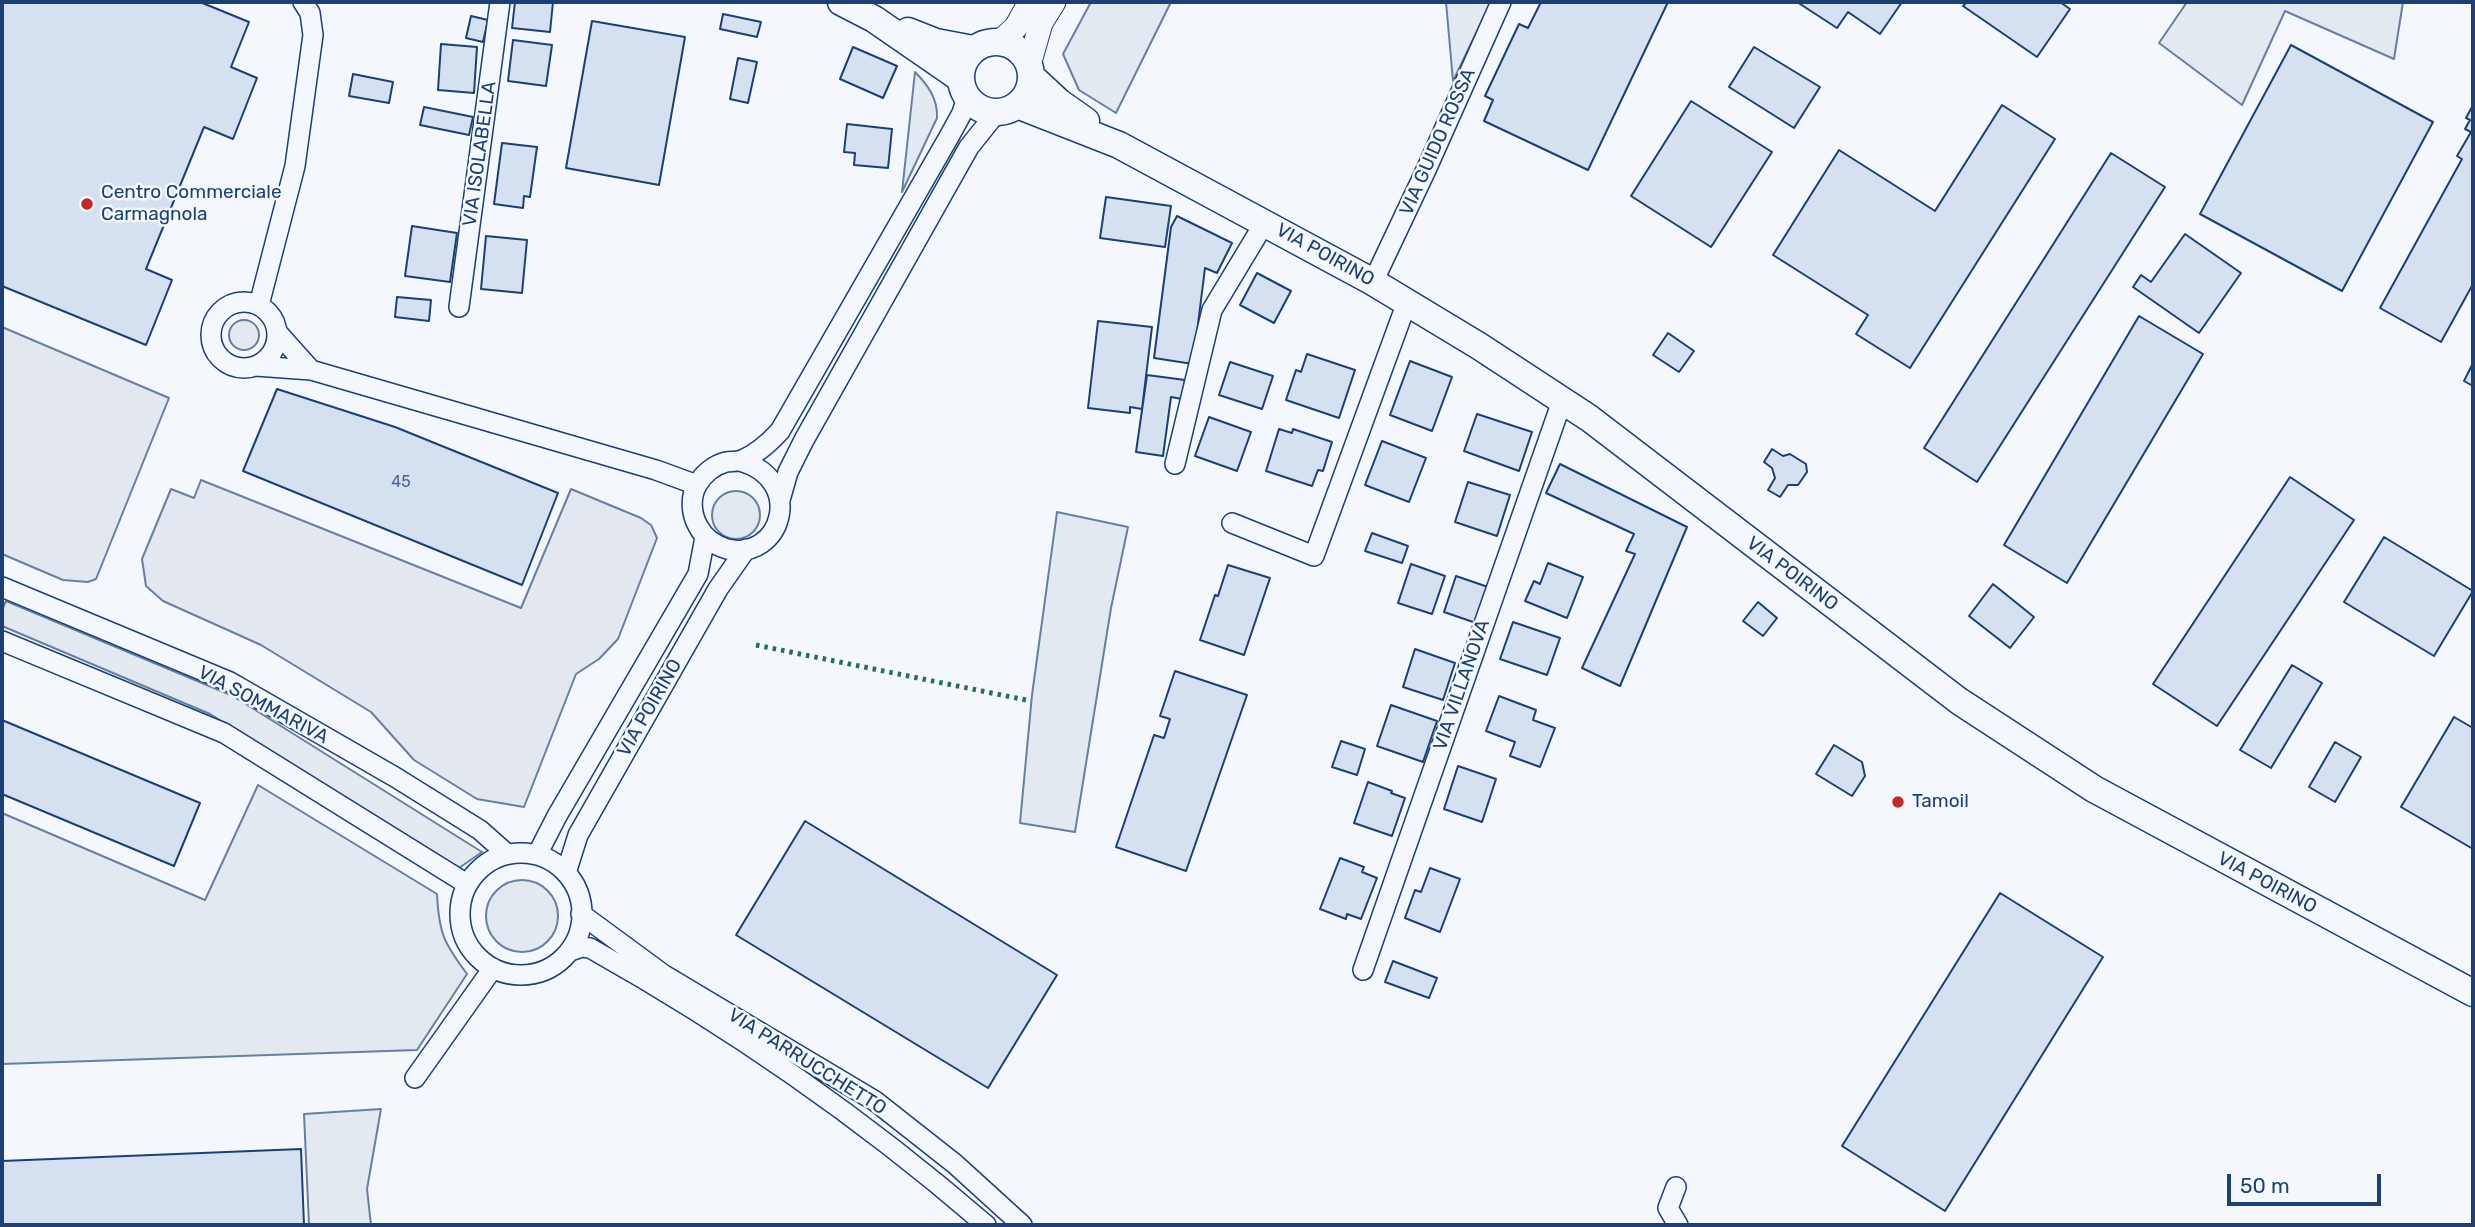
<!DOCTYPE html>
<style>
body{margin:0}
#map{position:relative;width:2475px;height:1227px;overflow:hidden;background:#f4f7fb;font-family:Rubik,sans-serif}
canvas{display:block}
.frame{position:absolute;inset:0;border:4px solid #1d3f73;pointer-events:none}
.scale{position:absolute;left:2227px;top:1174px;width:154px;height:32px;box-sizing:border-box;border:4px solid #1d3f73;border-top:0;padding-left:9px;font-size:21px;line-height:24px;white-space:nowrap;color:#1d3f73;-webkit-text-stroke:5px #f4f7fb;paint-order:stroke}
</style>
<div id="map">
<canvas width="2475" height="1227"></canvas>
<div class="frame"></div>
<div class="scale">50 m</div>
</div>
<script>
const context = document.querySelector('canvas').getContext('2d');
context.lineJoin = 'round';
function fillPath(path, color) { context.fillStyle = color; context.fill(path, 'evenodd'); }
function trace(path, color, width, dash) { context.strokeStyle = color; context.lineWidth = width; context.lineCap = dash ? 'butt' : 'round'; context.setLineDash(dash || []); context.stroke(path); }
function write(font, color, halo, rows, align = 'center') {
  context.font = font + ' Rubik,sans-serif'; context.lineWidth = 5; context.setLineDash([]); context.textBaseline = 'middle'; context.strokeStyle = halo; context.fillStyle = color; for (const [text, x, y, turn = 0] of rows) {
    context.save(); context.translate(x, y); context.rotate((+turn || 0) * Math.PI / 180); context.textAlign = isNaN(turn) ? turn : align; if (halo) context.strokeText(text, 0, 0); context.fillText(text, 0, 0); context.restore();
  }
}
const green = new Path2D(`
 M 1091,2 L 1171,2 L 1116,113 L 1079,90 L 1063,54 Z
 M 1446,2 L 1491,2 L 1453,81 Z
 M 2187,2 L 2403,2 L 2394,59 L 2285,11 L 2242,105 L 2159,43 Z
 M 915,72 C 928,85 938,99 937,118 L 902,192 Z
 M229 335a15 15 0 1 1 30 0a15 15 0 1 1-30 0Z
 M712 515a24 24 0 1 1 48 0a24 24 0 1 1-48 0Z
 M 1057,512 L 1128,527 L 1111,608 L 1075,832 L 1020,823 L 1032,695 Z
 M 6,601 L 233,696 L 482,852 L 459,868 L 210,714 L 2,626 L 2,610 Z
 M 258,785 L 437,894 C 439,934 444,943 467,974 L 417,1050 L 2,1064 L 2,813 L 205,900 Z
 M486 916a36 36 0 1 1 72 0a36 36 0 1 1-72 0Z
 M 381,1109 L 367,1189 L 371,1225 L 309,1225 L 304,1114 Z`);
fillPath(green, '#e3e9f0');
trace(green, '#687fa3', 2);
const parking = new Path2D(`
 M 2,327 L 169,398 L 96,579 L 88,582 L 63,580 L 2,554 Z
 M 201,480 L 521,608 L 571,489 L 641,518 L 651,525 L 657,538 L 618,639 L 599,659 L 576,674 L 524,807 L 477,799 L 414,760 L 371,712 L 261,645 L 163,601 L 146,586 L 142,559 L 171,489 L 194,498 Z`);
fillPath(parking, '#e3e8f0');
trace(parking, '#687fa3', 2);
const building = new Path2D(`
 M 2,2 L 200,2 L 249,22 L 231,67 L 257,78 L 233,139 L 204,127 L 146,269 L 172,280 L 146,345 L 2,286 Z
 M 515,2 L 553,2 L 550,32 L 512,28 Z
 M 1541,2 L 1668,2 L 1588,170 L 1484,121 L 1493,100 L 1485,96 L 1519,24 L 1528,28 Z
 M 1797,2 L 1902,2 L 1880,34 L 1848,12 L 1837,28 Z
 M 1967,2 L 2060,2 L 2070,9 L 2037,57 L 1963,6 Z
 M 723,14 L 761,22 L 757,37 L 720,29 Z
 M 471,16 L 488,20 L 483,42 L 466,38 Z
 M 592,21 L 685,37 L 659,185 L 566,168 Z
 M 513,40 L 552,45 L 546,86 L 508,81 Z
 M 441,44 L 477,47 L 474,93 L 438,90 Z
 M 2291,45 L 2433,122 L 2342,291 L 2200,214 Z
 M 853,47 L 897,66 L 883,98 L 840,79 Z
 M 1754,47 L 1820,87 L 1794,128 L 1729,87 Z
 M 738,58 L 757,62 L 748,103 L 730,99 Z
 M 353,74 L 393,82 L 389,103 L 349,96 Z
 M 1691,101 L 1772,152 L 1711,247 L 1631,196 Z
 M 2002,105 L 2055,139 L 1910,368 L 1856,334 L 1868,315 L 1773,255 L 1839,150 L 1935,211 Z
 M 2473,105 L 2473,284 L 2441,342 L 2380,308 L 2462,159 L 2457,156 L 2471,132 L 2465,129 L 2470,120 L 2466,118 Z
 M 424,107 L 473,117 L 469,135 L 420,125 Z
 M 847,124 L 892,129 L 888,168 L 854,165 L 855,153 L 844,152 Z
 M 502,143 L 537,147 L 530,197 L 524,196 L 523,208 L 494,204 Z
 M 2111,153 L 2165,187 L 1977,482 L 1924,448 Z
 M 1106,197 L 1171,206 L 1165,247 L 1100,238 Z
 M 1177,216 L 1232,243 L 1217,273 L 1205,268 L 1193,364 L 1154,358 L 1171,227 Z
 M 412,226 L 457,233 L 450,282 L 405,276 Z
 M 2185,234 L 2241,273 L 2199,333 L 2133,287 L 2141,275 L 2151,282 Z
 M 486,236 L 527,240 L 522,293 L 481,289 Z
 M 1257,273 L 1291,291 L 1274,323 L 1240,305 Z
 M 397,297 L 431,300 L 429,321 L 395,317 Z
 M 2139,316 L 2203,354 L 2067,583 L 2004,545 Z
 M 1098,321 L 1152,327 L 1142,409 L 1130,407 L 1130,413 L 1088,408 Z
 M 1668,333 L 1694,351 L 1679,372 L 1653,355 Z
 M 1307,354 L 1355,370 L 1339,418 L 1286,400 L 1296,370 L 1301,372 Z
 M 1410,361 L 1452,377 L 1432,431 L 1390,415 Z
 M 1230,362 L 1273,376 L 1262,409 L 1219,395 Z
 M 2473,363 L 2473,386 L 2464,381 Z
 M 1147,375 L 1185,380 L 1182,399 L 1171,397 L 1163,456 L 1136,452 Z
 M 277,389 L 395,427 L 558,493 L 522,585 L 243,471 Z
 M 1477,414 L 1532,432 L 1519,471 L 1464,451 Z
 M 1209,417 L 1251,432 L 1237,471 L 1195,456 Z
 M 1279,429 L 1292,433 L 1293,429 L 1332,442 L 1323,471 L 1318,470 L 1312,486 L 1266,471 Z
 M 1382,441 L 1426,458 L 1409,502 L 1365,485 Z
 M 1772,449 L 1783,456 L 1790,454 L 1806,464 L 1807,472 L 1798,485 L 1788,485 L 1780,497 L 1768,490 L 1775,478 L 1772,468 L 1764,462 Z
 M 1560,464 L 1687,527 L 1620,686 L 1582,668 L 1635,554 L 1626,551 L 1634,534 L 1546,493 Z
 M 2290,477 L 2354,520 L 2217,726 L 2153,684 Z
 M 1468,482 L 1510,495 L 1497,536 L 1455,522 Z
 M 1372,533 L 1408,546 L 1402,563 L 1365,551 Z
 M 2384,537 L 2473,591 L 2434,656 L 2344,602 Z
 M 1548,563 L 1583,577 L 1567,618 L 1525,601 L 1534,581 L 1540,584 Z
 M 1411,564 L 1445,576 L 1432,614 L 1398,603 Z
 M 1228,565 L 1270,578 L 1244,655 L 1200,640 L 1215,595 L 1218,596 Z
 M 1456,576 L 1488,587 L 1476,623 L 1444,612 Z
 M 1993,584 L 2034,617 L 2010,648 L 1969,616 Z
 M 1758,602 L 1777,618 L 1763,636 L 1743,621 Z
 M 1513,622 L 1560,638 L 1547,675 L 1500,659 Z
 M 1415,649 L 1455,663 L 1443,700 L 1403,687 Z
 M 2292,665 L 2322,683 L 2271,768 L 2240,750 Z
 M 1175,671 L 1247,695 L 1186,871 L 1116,847 L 1154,735 L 1164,738 L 1170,719 L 1160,716 Z
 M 1499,696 L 1536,710 L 1533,720 L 1555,728 L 1540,767 L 1510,756 L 1515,742 L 1486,731 Z
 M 1391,705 L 1437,721 L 1423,762 L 1377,746 Z
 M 2454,717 L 2473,728 L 2473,849 L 2401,807 Z
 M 2,720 L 200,803 L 174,866 L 2,794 Z
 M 1341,741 L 1365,749 L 1357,775 L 1332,767 Z
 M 2335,742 L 2361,757 L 2335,802 L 2309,787 Z
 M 1834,745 L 1862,762 L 1865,776 L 1852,796 L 1816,774 Z
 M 1458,766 L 1496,779 L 1482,822 L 1444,809 Z
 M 1368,782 L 1392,791 L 1391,793 L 1405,798 L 1392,836 L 1354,823 Z
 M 805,821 L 1057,975 L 988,1088 L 736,935 Z
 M 1340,858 L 1364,867 L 1362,872 L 1377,878 L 1361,919 L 1347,914 L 1346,919 L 1320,909 Z
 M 1430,868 L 1460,879 L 1440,932 L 1405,918 L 1415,890 L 1421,892 Z
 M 2000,893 L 2103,957 L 1945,1211 L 1842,1146 Z
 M 1393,961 L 1437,978 L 1429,998 L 1385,982 Z
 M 301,1149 L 304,1225 L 2,1225 L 2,1161 Z`);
fillPath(building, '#d5e0f0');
trace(building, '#1d3f73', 2);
const minor = new Path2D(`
 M 1373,282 L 1426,170 L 1501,2
 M211 335a33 33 0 1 1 66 0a33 33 0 1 1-66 0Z
 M 259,305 L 295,166 L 313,35 L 310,13 L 303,2
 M 459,307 L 500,2
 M 277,332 L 311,370
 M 256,366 L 311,370 L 656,470 L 697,485
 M 740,461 C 807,480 781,562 727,549 C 714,545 704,538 698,526 C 691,514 690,497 697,485 C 703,474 714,465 726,462 C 731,461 737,462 742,460 C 757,454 769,443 780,431 L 950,135 L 962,113 L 967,97
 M 1175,464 L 1212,310 L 1265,222
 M 780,500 L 788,472 L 804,440 L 969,147 L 997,112
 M 1232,523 L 1314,556 L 1407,302
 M 2,587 L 230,682 L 395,777 L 480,830 L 507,854
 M 2,641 L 224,733 L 467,884
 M460 914a61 61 0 1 1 122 0a61 61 0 1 1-122 0Z
 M 537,855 L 557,816 L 698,574 L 705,537
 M 566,873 L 578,835 L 718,589 L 746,549
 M 581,914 L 664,975 L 875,1101 L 955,1164 L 1022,1225
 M 570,951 L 582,947 L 590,948 C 729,1026 866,1121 986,1225
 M 1363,970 L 1562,401
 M 415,1078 L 493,968
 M 1676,1187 L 1668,1208 L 1678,1225`);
const tertiary = new Path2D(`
 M 1000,42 L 1016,27 L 1030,2
 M 1029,65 L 1041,23 L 1054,2`);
const secondary = new Path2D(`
 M 841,2 L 874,19 L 961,79
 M 908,31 L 936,42 L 973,49
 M961 77a35 35 0 1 1 70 0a35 35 0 1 1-70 0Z
 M 1031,76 L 1059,102 L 1086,121
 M 1017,105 L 1119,145 L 1373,282 L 1479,346 L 1589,418 L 1959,701 L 2094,789 L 2473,993`);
trace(minor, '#1d3f73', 22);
trace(tertiary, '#1d3f73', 25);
trace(secondary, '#1d3f73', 29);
trace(minor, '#f4f7fb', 19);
trace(tertiary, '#f4f7fb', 23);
trace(secondary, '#f4f7fb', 26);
trace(new Path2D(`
 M 756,645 L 1026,700`), '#2c6c60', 5, [3.5, 5]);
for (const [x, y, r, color] of [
 [87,204,7,"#c62828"],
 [1898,802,7,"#c62828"]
]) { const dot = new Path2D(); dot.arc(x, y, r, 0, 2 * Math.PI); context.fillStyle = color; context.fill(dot); trace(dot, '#f4f7fb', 2.5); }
write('16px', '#4b6792', null, [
 ["45",401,482]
]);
write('19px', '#1d3f73', '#f4f7fb', [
 ["VIA GUIDO ROSSA",1438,142,-66],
 ["VIA ISOLABELLA",480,154,-82],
 ["VIA POIRINO",1325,255,29],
 ["VIA POIRINO",1792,574,37],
 ["VIA VILLANOVA",1462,685,-71],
 ["VIA SOMMARIVA",263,705,28],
 ["VIA POIRINO",650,708,-60],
 ["VIA POIRINO",2267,883,28],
 ["VIA PARRUCCHETTO",807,1062,32]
]);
write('19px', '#1d3f73', '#f4f7fb', [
 ["Centro Commerciale",101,193],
 ["Carmagnola",101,215],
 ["Tamoil",1912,802]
], 'left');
</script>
